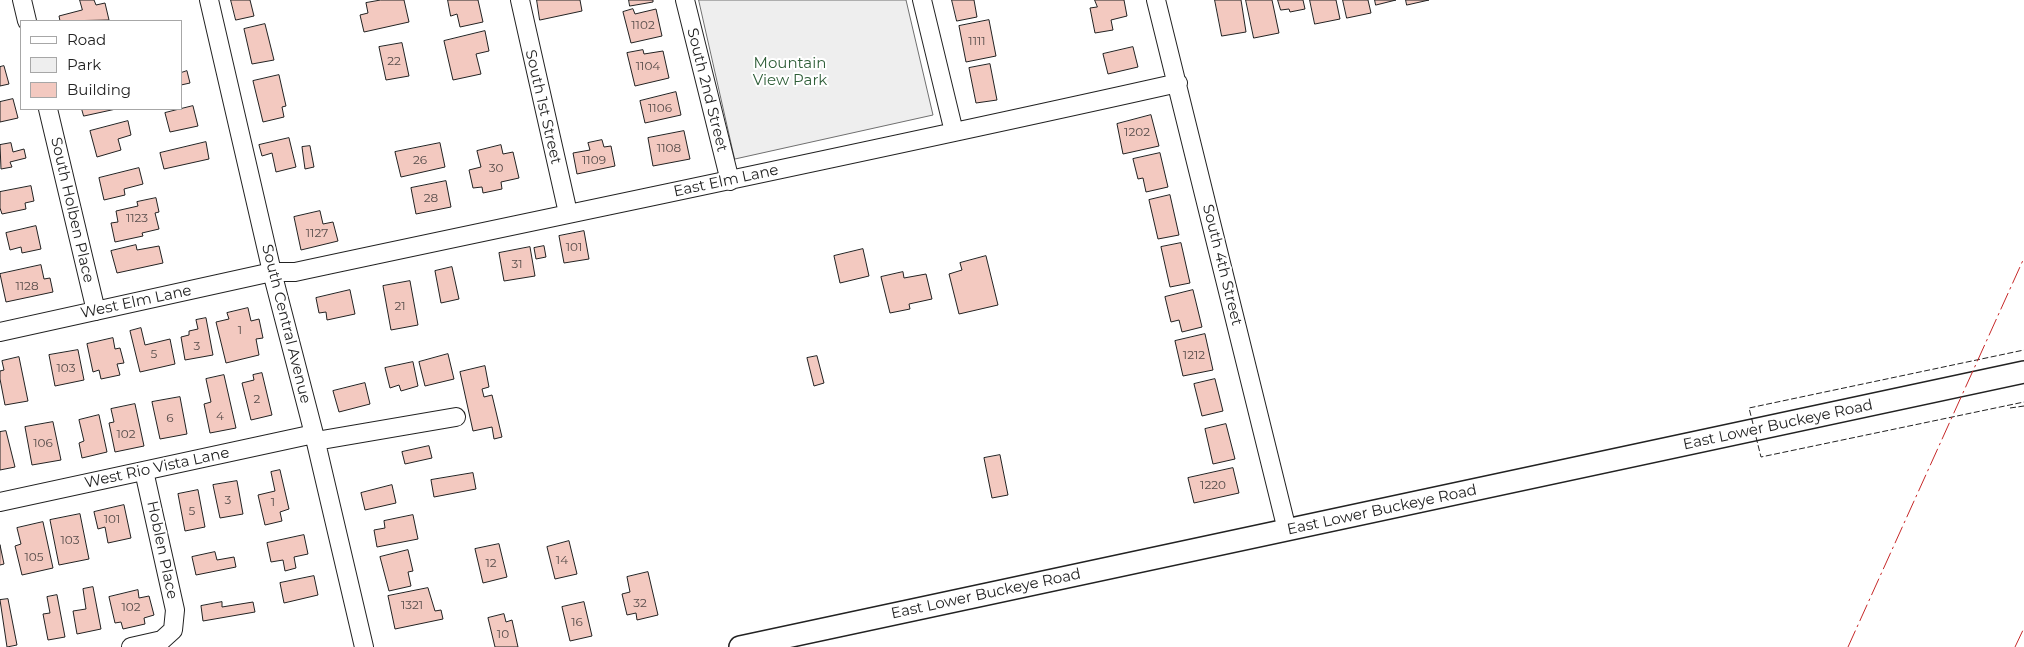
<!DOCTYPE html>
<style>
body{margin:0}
#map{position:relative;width:2024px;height:647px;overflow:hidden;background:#fff;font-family:Montserrat,sans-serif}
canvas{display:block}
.legend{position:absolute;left:20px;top:20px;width:162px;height:90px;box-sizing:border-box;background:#fff;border:1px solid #a7a7a7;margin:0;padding:6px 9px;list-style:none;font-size:15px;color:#222}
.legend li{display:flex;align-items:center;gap:10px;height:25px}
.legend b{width:25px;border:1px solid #a7a7a7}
</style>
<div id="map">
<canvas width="2024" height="647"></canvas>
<ul class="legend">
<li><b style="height:6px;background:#fff"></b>Road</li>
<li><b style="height:14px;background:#eee"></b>Park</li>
<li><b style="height:14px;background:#f3c9c0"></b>Building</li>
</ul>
</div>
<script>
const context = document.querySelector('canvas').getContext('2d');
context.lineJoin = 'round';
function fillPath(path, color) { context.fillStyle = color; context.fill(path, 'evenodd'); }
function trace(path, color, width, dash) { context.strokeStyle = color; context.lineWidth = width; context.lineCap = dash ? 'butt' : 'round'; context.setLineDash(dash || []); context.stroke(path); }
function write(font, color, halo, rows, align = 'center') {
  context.font = font + ' Montserrat,sans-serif'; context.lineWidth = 4; context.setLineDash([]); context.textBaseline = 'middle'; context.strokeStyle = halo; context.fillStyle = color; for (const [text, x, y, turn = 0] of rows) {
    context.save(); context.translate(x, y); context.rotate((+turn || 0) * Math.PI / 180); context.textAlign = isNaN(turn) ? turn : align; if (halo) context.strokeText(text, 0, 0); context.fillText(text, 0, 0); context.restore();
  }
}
const green = new Path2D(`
 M 699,0 L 906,0 L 933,115 L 735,159 Z`);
fillPath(green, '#eee');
trace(green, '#6f6f6f', 1);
const building = new Path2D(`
 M 80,0 L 94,0 L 96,5 L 105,3 L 109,20 L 60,21 L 59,16 L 82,10 Z
 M 231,0 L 250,0 L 254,16 L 236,20 Z
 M 381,0 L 404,0 L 409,22 L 364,32 L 360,15 L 368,13 L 366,3 Z
 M 448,0 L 478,0 L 483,22 L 460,27 L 457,14 L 451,16 Z
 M 537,0 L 580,0 L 582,11 L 540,20 Z
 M 629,0 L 653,0 L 653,2 L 630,6 Z
 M 952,0 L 974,0 L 977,17 L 957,21 Z
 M 1095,0 L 1124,0 L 1127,16 L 1111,20 L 1113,30 L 1095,33 L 1090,8 L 1097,7 Z
 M 1215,0 L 1241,0 L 1246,32 L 1222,36 Z
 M 1246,0 L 1272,0 L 1279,33 L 1254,38 Z
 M 1278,0 L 1303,0 L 1305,9 L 1290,12 L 1289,9 L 1281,10 Z
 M 1310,0 L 1336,0 L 1340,19 L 1315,24 Z
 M 1343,0 L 1368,0 L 1371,13 L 1347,18 Z
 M 1375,0 L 1396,0 L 1376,5 Z
 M 1406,0 L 1429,0 L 1407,5 Z
 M 633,9 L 635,14 L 656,9 L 662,36 L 631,43 L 623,12 Z
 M 989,20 L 996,56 L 966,62 L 959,26 Z
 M 265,24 L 274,60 L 252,64 L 244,29 Z
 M 485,31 L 489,51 L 476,54 L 481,74 L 453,80 L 444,41 Z
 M 402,43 L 409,76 L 386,80 L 379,47 Z
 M 1133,47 L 1138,67 L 1108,74 L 1103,54 Z
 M 643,50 L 644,54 L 663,51 L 669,78 L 635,86 L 627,53 Z
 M 990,64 L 997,100 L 976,103 L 969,68 Z
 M 4,66 L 9,84 L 0,86 L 0,67 Z
 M 187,71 L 190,83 L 181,85 L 181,73 Z
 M 279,75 L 286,106 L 282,107 L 284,117 L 263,122 L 253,81 Z
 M 676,92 L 681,115 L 645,123 L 640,101 Z
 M 13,99 L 18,118 L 0,122 L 0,102 Z
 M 193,106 L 198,126 L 170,132 L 165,113 Z
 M 82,109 L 116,109 L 84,116 Z
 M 1151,115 L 1159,146 L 1123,154 L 1117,124 Z
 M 128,121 L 131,135 L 118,139 L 121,150 L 97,157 L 90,131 Z
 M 684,131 L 690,159 L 653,166 L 648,138 Z
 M 289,138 L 296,167 L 276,172 L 272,153 L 262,156 L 259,145 Z
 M 602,140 L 604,147 L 611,146 L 615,166 L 577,174 L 573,153 L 590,150 L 588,143 Z
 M 206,142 L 209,159 L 164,169 L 160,153 Z
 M 11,143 L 13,152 L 24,149 L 26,158 L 10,162 L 12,167 L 1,169 L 0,145 Z
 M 440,143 L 445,167 L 401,177 L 395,152 Z
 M 501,145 L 503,154 L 513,152 L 519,178 L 501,182 L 502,189 L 483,193 L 482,187 L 473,188 L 469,170 L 481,167 L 477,151 Z
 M 310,146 L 314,167 L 305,169 L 302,147 Z
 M 1160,153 L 1168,187 L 1146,192 L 1143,178 L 1138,179 L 1133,159 Z
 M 139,168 L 143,184 L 124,189 L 125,195 L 104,200 L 99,178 Z
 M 446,181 L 451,207 L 416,214 L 411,188 Z
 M 31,186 L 34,201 L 25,203 L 26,209 L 2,214 L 0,208 L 0,192 Z
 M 1170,195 L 1179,235 L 1158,239 L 1149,200 Z
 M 156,198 L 159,212 L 155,213 L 159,229 L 142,233 L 143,236 L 115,242 L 111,223 L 118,222 L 116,211 L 138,206 L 137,202 Z
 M 320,211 L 323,224 L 333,222 L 338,241 L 301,250 L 294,217 Z
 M 36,226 L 41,249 L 22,253 L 21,247 L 10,250 L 6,233 Z
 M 584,231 L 589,259 L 564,263 L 559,236 Z
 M 1181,243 L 1190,283 L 1170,287 L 1161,247 Z
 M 136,245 L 137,250 L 159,246 L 163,263 L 117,273 L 111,251 Z
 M 544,246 L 546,257 L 536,259 L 534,248 Z
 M 530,247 L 535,276 L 504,281 L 499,253 Z
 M 863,249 L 869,276 L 840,283 L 834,256 Z
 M 986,256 L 998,305 L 959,314 L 949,274 L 962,270 L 960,263 Z
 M 41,265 L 44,279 L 50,278 L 53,292 L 6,302 L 0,274 Z
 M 452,267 L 459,299 L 441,303 L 435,271 Z
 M 903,272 L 904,278 L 926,274 L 932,299 L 909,304 L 910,309 L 890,313 L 881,277 Z
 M 410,281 L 418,325 L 391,330 L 383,286 Z
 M 350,290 L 355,314 L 327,320 L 326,312 L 319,313 L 316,298 Z
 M 1193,290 L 1202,327 L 1182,332 L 1179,320 L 1171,322 L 1165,297 Z
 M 248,308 L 251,321 L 259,319 L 263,338 L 256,339 L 259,355 L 226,363 L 216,322 L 229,319 L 227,313 Z
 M 206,318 L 213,355 L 185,360 L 181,337 L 189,335 L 189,331 L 198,329 L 196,320 Z
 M 141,328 L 145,345 L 170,339 L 175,364 L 140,372 L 130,331 Z
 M 1205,334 L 1213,370 L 1183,376 L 1175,341 Z
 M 113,338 L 115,349 L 120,348 L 124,363 L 117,364 L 120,375 L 101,379 L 99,370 L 93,372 L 87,344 Z
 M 78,350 L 84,380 L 55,386 L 49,355 Z
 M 448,354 L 454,379 L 425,386 L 419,362 Z
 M 817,356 L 824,383 L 814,386 L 807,358 Z
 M 19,357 L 28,401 L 5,405 L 0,379 L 0,371 L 4,370 L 2,361 Z
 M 413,362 L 418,386 L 401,391 L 399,385 L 390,388 L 385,368 Z
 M 485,366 L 489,387 L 482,389 L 484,397 L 492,395 L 502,437 L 494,439 L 492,427 L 473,431 L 460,372 Z
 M 262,373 L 272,415 L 251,420 L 242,383 L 254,380 L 253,375 Z
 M 224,375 L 236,428 L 210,433 L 204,404 L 211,402 L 206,379 Z
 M 1215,379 L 1223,411 L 1202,416 L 1194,384 Z
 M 365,383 L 370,404 L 339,412 L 333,391 Z
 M 180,397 L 187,434 L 160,439 L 152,402 Z
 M 135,404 L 144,446 L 115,452 L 109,423 L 114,422 L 111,409 Z
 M 99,415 L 107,452 L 82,458 L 79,443 L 84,441 L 79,420 Z
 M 53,422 L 61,460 L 32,465 L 25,427 Z
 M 1226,424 L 1235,459 L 1213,464 L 1205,429 Z
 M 6,431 L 15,467 L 0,470 L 0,432 Z
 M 429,446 L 432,458 L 405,464 L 402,452 Z
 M 1000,455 L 1008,495 L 992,498 L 984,458 Z
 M 1233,468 L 1239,493 L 1194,503 L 1188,478 Z
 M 280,470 L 289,509 L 280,512 L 282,521 L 265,525 L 258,495 L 275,491 L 271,472 Z
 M 473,473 L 476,489 L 434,497 L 431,480 Z
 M 237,481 L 243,514 L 220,518 L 213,485 Z
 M 392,485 L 396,503 L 365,510 L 361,493 Z
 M 198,490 L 205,527 L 185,531 L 178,494 Z
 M 124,505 L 131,538 L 108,543 L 105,527 L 98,529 L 94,512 Z
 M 80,514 L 89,559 L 59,565 L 50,520 Z
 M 413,515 L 418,539 L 377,547 L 374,530 L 385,528 L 384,521 Z
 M 43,522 L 53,568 L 22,575 L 15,546 L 21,544 L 17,528 Z
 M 304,535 L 308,554 L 294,557 L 296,568 L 285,571 L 283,560 L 271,562 L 267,543 Z
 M 569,541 L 577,574 L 555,579 L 547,547 Z
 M 499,544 L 507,577 L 483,583 L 475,549 Z
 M 0,545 L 4,564 L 0,565 Z
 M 408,550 L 413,571 L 408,572 L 411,586 L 389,591 L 380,557 Z
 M 215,552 L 217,560 L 234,557 L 236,567 L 196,575 L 192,557 Z
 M 648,572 L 658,615 L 637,620 L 636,613 L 627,615 L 622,594 L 630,592 L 627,577 Z
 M 314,576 L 318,595 L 284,603 L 280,583 Z
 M 93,587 L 101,629 L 77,634 L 73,611 L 86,609 L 83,589 Z
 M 428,588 L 435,611 L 441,610 L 443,619 L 395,629 L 388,596 Z
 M 138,590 L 139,598 L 149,596 L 154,615 L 144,618 L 145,624 L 123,629 L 121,622 L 115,623 L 109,597 Z
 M 57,595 L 65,637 L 48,640 L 43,614 L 50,613 L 47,597 Z
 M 8,599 L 17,645 L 7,647 L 0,600 Z
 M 222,602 L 222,607 L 253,602 L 255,612 L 203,621 L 201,606 Z
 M 584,602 L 592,636 L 570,641 L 562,607 Z
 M 504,614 L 506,622 L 512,620 L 518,647 L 495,647 L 488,618 Z`);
fillPath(building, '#f3c9c0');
trace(building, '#222', 1);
const minor = new Path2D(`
 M 22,0 L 27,21
 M 209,0 L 272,272 L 314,434 L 364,647
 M 520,0 L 568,213
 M 685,0 L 730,181
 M 922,0 L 954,132
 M 1156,0 L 1287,530
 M 48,109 L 96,311
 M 0,332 L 272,272 L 295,272 C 589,209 884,149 1178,83
 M 316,441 L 456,417
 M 0,502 L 314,434
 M 131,647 L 162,640 L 173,630 L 175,610 L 144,471`);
const major = new Path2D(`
 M 740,647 L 2024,372`);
trace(minor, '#222', 20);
trace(major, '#222', 24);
trace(minor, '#fff', 18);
trace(major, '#fff', 21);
trace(new Path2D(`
 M 2010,408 L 2024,406
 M 1753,424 L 1749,408 L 2024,350
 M 1756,437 L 1761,457 L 2024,402`), '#222', 1, [6, 2.5]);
trace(new Path2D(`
 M 1848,647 L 2024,258
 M 2015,647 L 2024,628`), '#c62828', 1, [18, 4, 2.5, 4]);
write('12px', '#564c4a', null, [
 ["1102",643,25],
 ["1111",977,41],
 ["22",394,61],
 ["1104",648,66],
 ["1106",660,108],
 ["1202",1137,132],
 ["1108",669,148],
 ["26",420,160],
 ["1109",594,160],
 ["30",496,168],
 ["28",431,198],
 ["1123",137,218],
 ["1127",317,233],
 ["101",574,247],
 ["31",517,264],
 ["1128",27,286],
 ["21",400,306],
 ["1",240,330],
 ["3",197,346],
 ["5",154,354],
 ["1212",1194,355],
 ["103",66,368],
 ["2",257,399],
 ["4",220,416],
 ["6",170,418],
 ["102",126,434],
 ["106",43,443],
 ["1220",1213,485],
 ["3",228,500],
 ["1",273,502],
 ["5",192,511],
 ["101",112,519],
 ["103",70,540],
 ["105",34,557],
 ["14",562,560],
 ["12",491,563],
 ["32",640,603],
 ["1321",412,605],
 ["102",131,607],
 ["16",577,622],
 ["10",503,634]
]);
write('15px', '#2f5e38', '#fff', [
 ["Mountain",790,64],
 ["View Park",790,81]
]);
write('15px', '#222', '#fff', [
 ["South 2nd Street",707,90,76],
 ["South 1st Street",543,107,77],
 ["East Elm Lane",726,181,-12],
 ["South Holben Place",72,210,77],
 ["South 4th Street",1222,265,76],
 ["West Elm Lane",136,302,-12],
 ["South Central Avenue",286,324,76],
 ["East Lower Buckeye Road",1778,425,-12],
 ["West Rio Vista Lane",157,468,-12],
 ["East Lower Buckeye Road",1382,510,-12],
 ["Hoblen Place",162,550,78],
 ["East Lower Buckeye Road",986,594,-12]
]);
</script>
